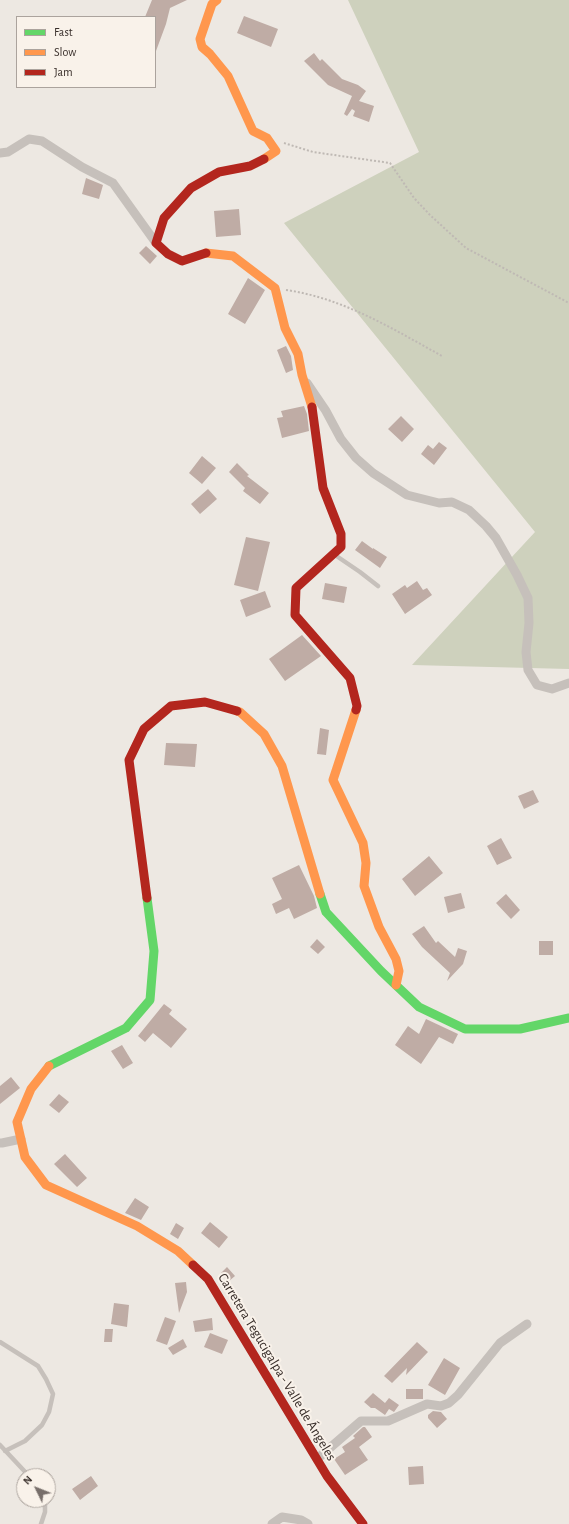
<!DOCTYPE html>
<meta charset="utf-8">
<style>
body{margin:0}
#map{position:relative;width:569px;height:1524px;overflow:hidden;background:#ede8e2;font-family:"Alegreya Sans",sans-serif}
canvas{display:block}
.legend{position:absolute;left:16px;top:16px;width:140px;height:72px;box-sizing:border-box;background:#f9f2ea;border:1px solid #aba39d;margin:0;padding:5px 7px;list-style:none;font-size:12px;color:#372d29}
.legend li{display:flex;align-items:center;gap:8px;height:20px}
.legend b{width:20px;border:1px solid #aba39d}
.north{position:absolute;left:16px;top:1468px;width:40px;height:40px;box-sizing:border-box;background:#f9f2ea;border:1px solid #aba39d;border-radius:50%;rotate:313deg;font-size:11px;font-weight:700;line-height:16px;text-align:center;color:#372d29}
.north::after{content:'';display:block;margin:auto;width:14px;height:18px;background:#776e6a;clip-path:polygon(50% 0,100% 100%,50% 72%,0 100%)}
</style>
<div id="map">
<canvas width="569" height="1524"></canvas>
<ul class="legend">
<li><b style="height:5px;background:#63d668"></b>Fast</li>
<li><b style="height:5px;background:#ff974d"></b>Slow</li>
<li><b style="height:5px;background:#b3261e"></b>Jam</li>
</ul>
<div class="north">N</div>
</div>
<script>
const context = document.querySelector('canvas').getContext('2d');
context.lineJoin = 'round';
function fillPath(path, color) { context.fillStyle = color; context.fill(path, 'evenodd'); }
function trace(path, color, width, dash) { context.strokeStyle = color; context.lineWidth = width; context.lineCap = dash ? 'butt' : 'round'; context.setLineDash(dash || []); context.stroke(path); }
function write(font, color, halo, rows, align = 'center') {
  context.font = font + ' "Alegreya Sans",sans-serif'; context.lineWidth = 4; context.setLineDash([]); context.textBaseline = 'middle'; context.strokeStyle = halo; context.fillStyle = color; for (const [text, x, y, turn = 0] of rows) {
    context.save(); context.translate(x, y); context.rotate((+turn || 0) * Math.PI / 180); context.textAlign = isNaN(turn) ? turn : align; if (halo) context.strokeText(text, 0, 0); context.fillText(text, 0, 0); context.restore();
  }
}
fillPath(new Path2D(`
 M 348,0 L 569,0 L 569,669 L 412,665 L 535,532 L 284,223 L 419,152 Z`), '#ced1bd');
fillPath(new Path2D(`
 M 152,0 L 187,0 L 170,8 L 166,24 L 156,51 L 155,17 L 145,17 Z
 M 244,16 L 278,29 L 271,47 L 237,33 Z
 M 314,53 L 320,61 L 322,59 L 342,79 L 358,85 L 366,91 L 359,101 L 374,106 L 369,122 L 353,116 L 355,111 L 352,109 L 347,116 L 344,114 L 352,96 L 328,85 L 304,61 Z
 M 86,178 L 103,185 L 99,199 L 82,194 Z
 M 239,209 L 241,235 L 216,237 L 214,211 Z
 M 146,246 L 157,256 L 150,264 L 139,253 Z
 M 248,278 L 265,290 L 245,324 L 228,314 Z
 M 286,346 L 291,356 L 293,370 L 286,373 L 277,350 Z
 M 304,406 L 307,414 L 309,431 L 282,438 L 277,418 L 283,417 L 281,411 Z
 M 401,416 L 414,429 L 402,442 L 388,429 Z
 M 439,442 L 447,448 L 434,465 L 421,454 L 428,445 L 433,449 Z
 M 202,456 L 216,468 L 202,484 L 189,473 Z
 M 237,463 L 249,475 L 247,476 L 269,493 L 260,504 L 243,491 L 245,488 L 229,472 Z
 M 208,489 L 217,499 L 200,514 L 191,504 Z
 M 246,537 L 270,542 L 258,591 L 234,585 Z
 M 362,541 L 373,549 L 373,548 L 387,557 L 380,568 L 355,550 Z
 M 417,581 L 423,590 L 427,588 L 432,595 L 405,614 L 392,594 L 405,585 L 407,588 Z
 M 325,583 L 347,587 L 344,603 L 322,599 Z
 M 265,591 L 271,607 L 246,617 L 240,600 Z
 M 302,635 L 321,656 L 285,681 L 269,659 Z
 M 320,728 L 329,730 L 326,755 L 317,754 Z
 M 166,743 L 197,744 L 195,767 L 164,765 Z
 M 533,790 L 539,802 L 524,809 L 518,796 Z
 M 501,838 L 512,858 L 497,865 L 487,846 Z
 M 429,856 L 443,873 L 415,896 L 402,879 Z
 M 299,865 L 314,896 L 317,908 L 294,919 L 289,908 L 276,914 L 272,904 L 282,899 L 272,878 Z
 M 461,893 L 465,908 L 448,913 L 444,897 Z
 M 506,894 L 520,910 L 511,919 L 496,903 Z
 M 424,926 L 436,943 L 438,941 L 455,957 L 458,948 L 467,951 L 463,964 L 447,981 L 450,973 L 422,947 L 412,934 Z
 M 317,939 L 325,947 L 318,954 L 310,947 Z
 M 539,941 L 553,941 L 553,955 L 539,955 Z
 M 164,1004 L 172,1010 L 169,1014 L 187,1029 L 171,1048 L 153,1033 L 145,1042 L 138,1036 Z
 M 426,1019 L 458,1034 L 453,1044 L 439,1037 L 421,1064 L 395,1045 L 408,1026 L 419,1034 Z
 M 122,1045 L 133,1063 L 123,1069 L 111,1051 Z
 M 11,1077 L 20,1088 L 0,1104 L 0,1086 Z
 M 59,1094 L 69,1102 L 59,1113 L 49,1105 Z
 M 65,1154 L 87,1178 L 77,1187 L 54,1164 Z
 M 135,1198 L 149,1207 L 141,1220 L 125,1213 Z
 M 210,1222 L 228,1237 L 219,1248 L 201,1233 Z
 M 176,1223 L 184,1228 L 178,1239 L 170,1234 Z
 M 227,1267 L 235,1276 L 229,1281 L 221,1273 Z
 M 186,1282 L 187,1292 L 179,1313 L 175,1283 Z
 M 114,1303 L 129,1305 L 127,1327 L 111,1324 Z
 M 165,1317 L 176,1321 L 167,1345 L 156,1341 Z
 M 212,1318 L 213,1330 L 195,1332 L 193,1321 Z
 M 105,1329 L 113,1329 L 112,1342 L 104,1342 Z
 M 210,1333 L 228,1340 L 222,1354 L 204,1347 Z
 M 183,1339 L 187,1347 L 173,1355 L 168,1348 Z
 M 417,1342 L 428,1352 L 406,1375 L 407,1368 L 392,1383 L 384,1376 Z
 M 444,1358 L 460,1368 L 445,1395 L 428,1385 Z
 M 406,1389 L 423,1389 L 423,1399 L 406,1399 Z
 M 373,1393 L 385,1403 L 389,1398 L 399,1405 L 394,1412 L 389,1409 L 385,1415 L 375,1408 L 371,1408 L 364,1402 Z
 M 433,1411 L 441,1412 L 447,1419 L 437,1428 L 428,1418 L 428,1415 Z
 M 363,1427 L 365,1427 L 372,1437 L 359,1447 L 368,1460 L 345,1475 L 334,1459 L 345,1452 L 342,1447 L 355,1438 L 353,1436 Z
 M 423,1466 L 424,1484 L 409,1485 L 408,1467 Z
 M 91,1476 L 98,1486 L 80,1500 L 72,1489 Z`), '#bfaca5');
trace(new Path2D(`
 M 284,143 L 313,152 L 390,163 L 414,198 L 430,215 L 466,248 L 569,303
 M 286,290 C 343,298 393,329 442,356`), '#bfb9b4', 2, [2, 2]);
trace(new Path2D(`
 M 335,555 L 360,572 L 378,586
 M 0,1342 L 38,1366 L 46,1379 L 53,1394 L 49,1412 L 42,1425 L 25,1441 L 5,1451
 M 0,1445 L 29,1476
 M 41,1524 L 45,1512 L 45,1500`), '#c6c0bb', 4.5);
trace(new Path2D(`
 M 0,153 L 8,152 L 29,139 L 42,141 L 82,167 L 113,183 L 156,243
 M 307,383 L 326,411 L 341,439 L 356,458 L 373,473 L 407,495 L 439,503 L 452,502 L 469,510 L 486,526 L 496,538 L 517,575 L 528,598 L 529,623 L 526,652 L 528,670 L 537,685 L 552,689 L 569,683
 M 0,1143 L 2,1143 L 21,1139
 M 317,1459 L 361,1421 L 388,1421 L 427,1404 L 441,1406 L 449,1403 L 458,1395 L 500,1343 L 527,1324
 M 272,1524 L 282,1517 L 301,1520 L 308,1524`), '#c6c0bb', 9);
trace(new Path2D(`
 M 320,894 L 326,912 L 381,971 L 419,1007 L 465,1029 L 520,1029 L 569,1018
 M 49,1066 L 126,1028 L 150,1000 L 154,951 L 147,898`), '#63d668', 9);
trace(new Path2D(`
 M 217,0 L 212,4 L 200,39 L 202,47 L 210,54 L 228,76 L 253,131 L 267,138 L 276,151 L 264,159
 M 206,253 L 233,256 L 275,288 L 285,328 L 298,354 L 302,375 L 312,407
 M 356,710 L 333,780 L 363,843 L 366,863 L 364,886 L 379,927 L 396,959 L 399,971 L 396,985
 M 237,711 L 240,712 L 264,734 L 282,766 L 320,894
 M 49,1066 L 31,1089 L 17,1122 L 25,1157 L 46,1185 L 137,1226 L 178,1251 L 193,1265`), '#ff974d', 9);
trace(new Path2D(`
 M 206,253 L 182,261 L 168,254 L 156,243 L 164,218 L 191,188 L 219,172 L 250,166 L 264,159
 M 312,407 L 323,488 L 341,534 L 341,547 L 296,588 L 295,615 L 350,678 L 357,706 L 356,710
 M 147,898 L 129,760 L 144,729 L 171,706 L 205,702 L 237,711
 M 193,1265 L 208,1279 L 327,1476 L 363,1524`), '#b3261e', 9);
write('14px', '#372d29', '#f9f2ea', [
 ["Carretera Tegucigalpa - Valle de Ángeles",277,1367,59]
]);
</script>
